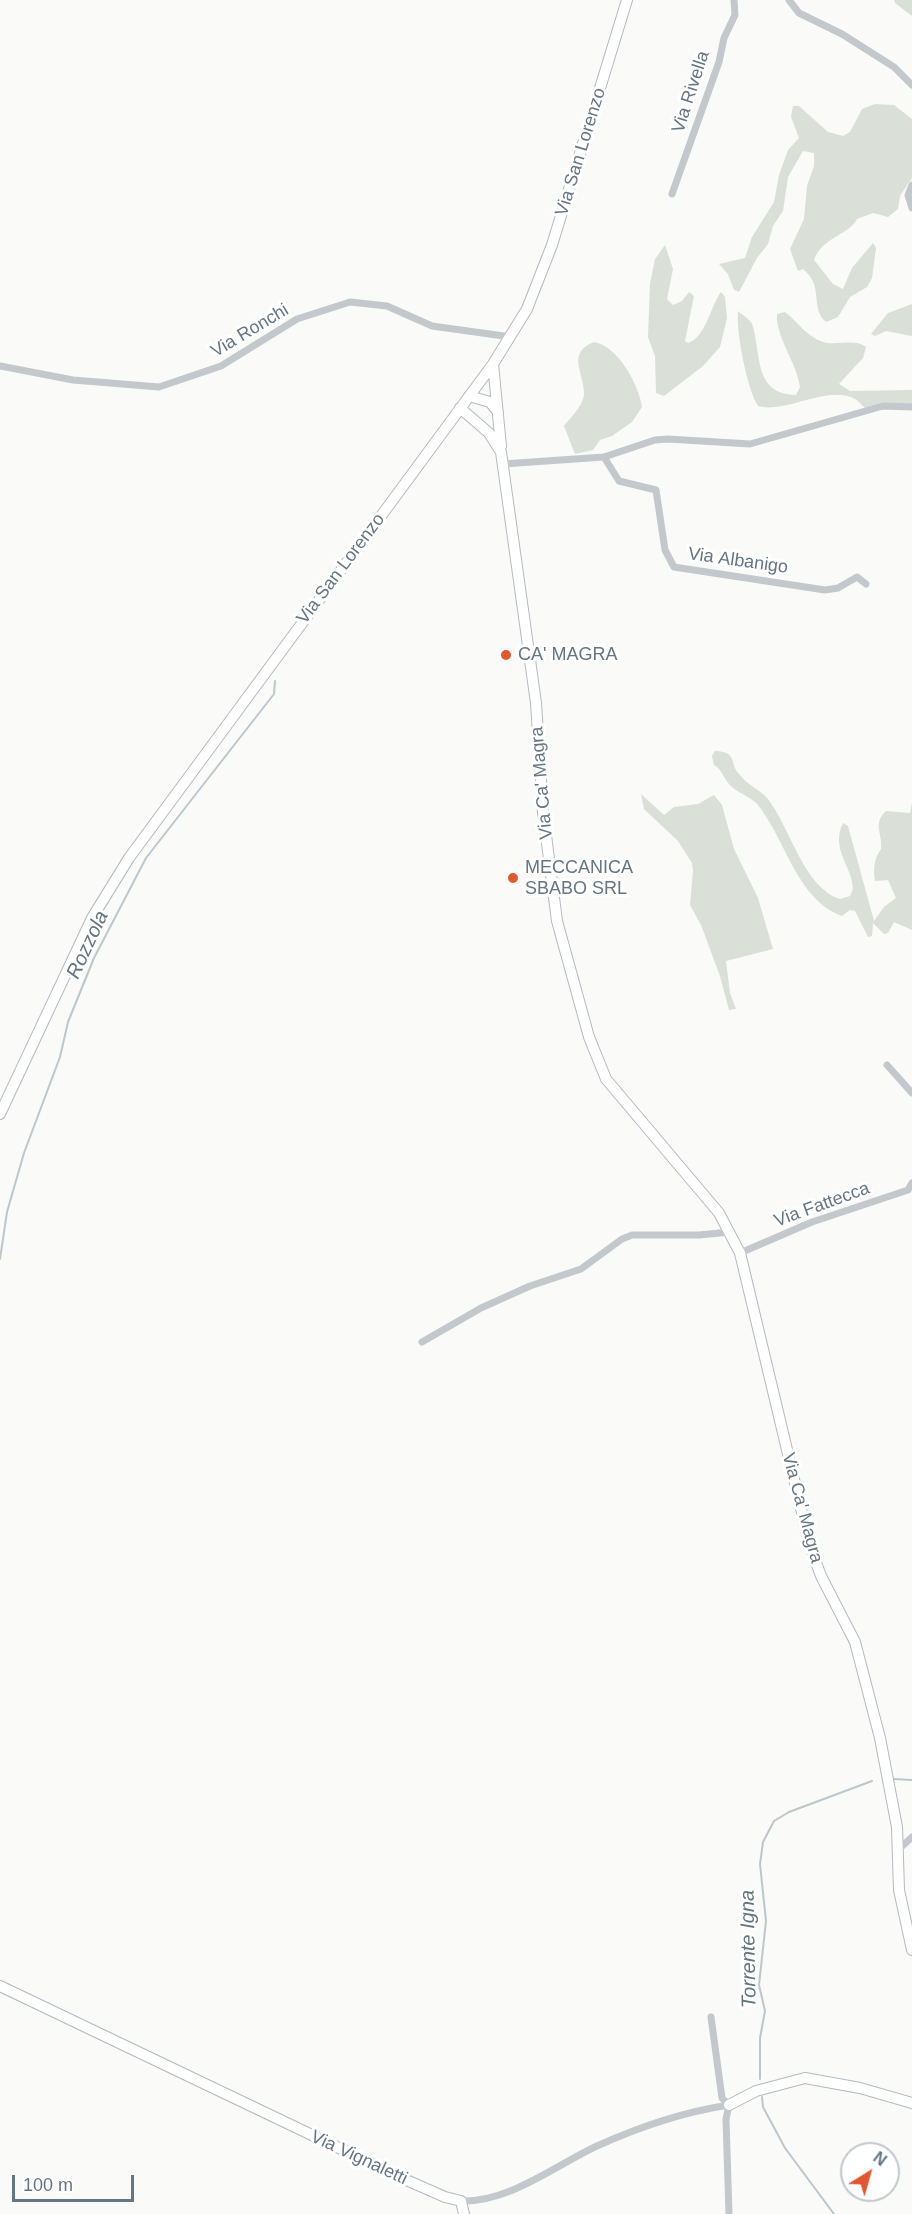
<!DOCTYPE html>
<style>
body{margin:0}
#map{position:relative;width:912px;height:2214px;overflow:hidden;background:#fafaf8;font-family:Arial,sans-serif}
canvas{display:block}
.north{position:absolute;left:840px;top:2142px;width:60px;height:60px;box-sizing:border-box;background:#fff;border:2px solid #c1c8cd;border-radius:50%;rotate:37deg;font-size:16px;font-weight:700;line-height:24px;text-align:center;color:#657683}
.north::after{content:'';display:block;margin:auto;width:21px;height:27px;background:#e4572e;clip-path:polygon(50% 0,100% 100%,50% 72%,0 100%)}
.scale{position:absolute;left:12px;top:2175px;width:122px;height:27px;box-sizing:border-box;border:3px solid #657683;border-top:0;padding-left:8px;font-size:18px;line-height:21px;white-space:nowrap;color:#657683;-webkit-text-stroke:4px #fff;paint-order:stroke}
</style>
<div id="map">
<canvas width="912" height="2214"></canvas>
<div class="north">N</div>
<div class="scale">100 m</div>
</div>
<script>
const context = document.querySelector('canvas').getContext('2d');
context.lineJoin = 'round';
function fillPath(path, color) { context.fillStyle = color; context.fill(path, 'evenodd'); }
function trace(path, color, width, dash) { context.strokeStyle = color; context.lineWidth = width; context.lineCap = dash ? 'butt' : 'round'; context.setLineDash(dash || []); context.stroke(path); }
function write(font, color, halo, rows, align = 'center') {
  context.font = font + ' Arial,sans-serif'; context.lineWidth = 6; context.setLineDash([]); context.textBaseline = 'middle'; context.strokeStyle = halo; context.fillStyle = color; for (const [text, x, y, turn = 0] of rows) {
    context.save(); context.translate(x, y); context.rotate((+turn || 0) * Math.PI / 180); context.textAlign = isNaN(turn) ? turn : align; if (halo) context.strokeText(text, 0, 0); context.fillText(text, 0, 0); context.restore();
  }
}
fillPath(new Path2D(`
 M 894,0 L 912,0 L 912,16 L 895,3 Z
 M 875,104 L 894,105 L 912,119 L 912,178 L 900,196 L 898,209 L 888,217 L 873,213 L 857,219 C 849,235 822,237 814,260 L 833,284 L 843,289 L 852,268 L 873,243 L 876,248 L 872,278 L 867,287 L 850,297 L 838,317 L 826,322 C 809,307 825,287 803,269 L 798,271 L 790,249 L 804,219 L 807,186 L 814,166 L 814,153 L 803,151 L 788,177 L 783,211 L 773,226 L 768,244 L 757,258 L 739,292 L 734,290 L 728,274 L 719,264 L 745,258 L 752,237 L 774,202 L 779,175 L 788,150 L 799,138 L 791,117 L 793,106 L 799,106 L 828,132 L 843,136 L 850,132 L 862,109 Z
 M 665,245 L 673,269 L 667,299 L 673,305 L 682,301 L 689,292 L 694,296 L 685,341 L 688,343 C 706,337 710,307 721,292 L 725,297 L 727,318 L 720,347 L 703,366 L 664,396 L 656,393 L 655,356 L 648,337 L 650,284 L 655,259 Z
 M 912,304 L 912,336 L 886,331 L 875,336 L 871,334 L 888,313 Z
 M 738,311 C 742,315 750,319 752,324 C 762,352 752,394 796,395 L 800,387 C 797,363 775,336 777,314 L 785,312 C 799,323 806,336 823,342 C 836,346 855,338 866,347 L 863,358 L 839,384 L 850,391 L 912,390 L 912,405 L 885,404 L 865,408 C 861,405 859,401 855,399 C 828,384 786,414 758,406 C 747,388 736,333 738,311 Z
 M 594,342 C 618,346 639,385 642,407 L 632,422 L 612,436 L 600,440 L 593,450 L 575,454 L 564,426 C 571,417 584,405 584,393 C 584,373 566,353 594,342 Z
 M 715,751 C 738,752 729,763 739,774 C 747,785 759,789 767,798 C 790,826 803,887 840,899 L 850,896 L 853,889 C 853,868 830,849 843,823 L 848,826 L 874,921 L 884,907 L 896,898 L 888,880 L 875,881 C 873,869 874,859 881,849 C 883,834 872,824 886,811 L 910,813 L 912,803 L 912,930 L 894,922 L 888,933 L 884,934 L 873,923 L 872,936 L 868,937 L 855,911 L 850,910 L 842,916 C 796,899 786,839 757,804 C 750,796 739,794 731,786 C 724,780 722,769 714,765 L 712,756 Z
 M 641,794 L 664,815 L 674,807 L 698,804 L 714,795 L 722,805 L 734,849 L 758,898 L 773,949 L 726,961 L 730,993 L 736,1009 L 729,1010 L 720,976 L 701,925 L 690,905 L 693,871 L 692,863 L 678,841 L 644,809 Z`), '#dadfd7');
trace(new Path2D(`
 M 0,1259 L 7,1212 L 24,1153 L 60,1057 L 68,1022 L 94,958 L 146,858 L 274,694 L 275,681
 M 894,1779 L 912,1780
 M 760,2079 L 760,2038 L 765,2011 L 759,1985 L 766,1921 L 760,1864 L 763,1842 L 774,1821 L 789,1812 L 872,1781
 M 762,2097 L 763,2107 L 785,2148 L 834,2214`), '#bbc7cb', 2);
const secondary = new Path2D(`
 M 493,364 L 501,446
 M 469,396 L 490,402 L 498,412
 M 460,408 L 489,433 L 501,452 L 536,703 L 543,812 L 557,921 L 589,1037 L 606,1079 L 719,1213 L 740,1253 L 810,1546 L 821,1576 L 855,1642 L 880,1738 L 897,1827 L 899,1890 L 912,1950
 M 0,1114 L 92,918 L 129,858 L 493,364 L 527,309 L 552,245 L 627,0
 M 0,1986 L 404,2179 L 445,2197 L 461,2201 L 464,2214
 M 729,2105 L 756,2091 L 805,2078 L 860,2088 L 912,2103`);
trace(secondary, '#b3babf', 12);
trace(new Path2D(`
 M 789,0 L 799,13 L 842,34 L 894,67 L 912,85
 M 912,185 L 908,195 L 912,208
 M 672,194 L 719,62 L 724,38 L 735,15 L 734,0
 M 0,366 L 73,380 L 159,387 L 221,366 L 297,319 L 350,302 L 387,306 L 432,326 L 511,337
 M 604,457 L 619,481 L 656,490 L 665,550 L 674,567 L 825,590 L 838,588 L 857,577 L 866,584
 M 503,464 L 604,457 L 655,440 L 668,439 L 750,444 L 883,406 L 912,407
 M 887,1065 L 912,1093
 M 740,1253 L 812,1222 L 908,1190 L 912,1183
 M 422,1342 L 481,1308 L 530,1286 L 581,1269 L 622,1239 L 632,1235 L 699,1235 L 730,1232
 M 898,1850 L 912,1837
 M 711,2017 L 722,2098 L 729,2105
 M 729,2105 L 726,2119 L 729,2214
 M 461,2201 C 510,2202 554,2166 597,2146 C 639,2127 683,2112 729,2105`), '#c3c8cc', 7);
trace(secondary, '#fff', 10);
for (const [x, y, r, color] of [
 [506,655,6,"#e4572e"],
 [513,878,6,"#e4572e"]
]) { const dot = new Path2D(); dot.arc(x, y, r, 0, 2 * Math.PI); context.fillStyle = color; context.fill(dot); trace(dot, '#fff', 2); }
write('18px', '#657683', '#fff', [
 ["Via Rivella",691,92,-72],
 ["Via San Lorenzo",581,152,-73],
 ["Via Ronchi",250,331,-31],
 ["Via Albanigo",738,561,8],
 ["Via San Lorenzo",341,569,-53],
 ["Via Ca' Magra",542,783,-95],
 ["Via Fattecca",822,1205,-20],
 ["Via Ca' Magra",802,1508,75],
 ["Via Vignaletti",359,2158,25]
]);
write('18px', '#657683', '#fff', [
 ["CA' MAGRA",518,655],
 ["MECCANICA",525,868],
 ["SBABO SRL",525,889]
], 'left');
write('italic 20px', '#60757c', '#fff', [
 ["Rozzola",88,945,-65],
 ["Torrente Igna",749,1949,-91]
]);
</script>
